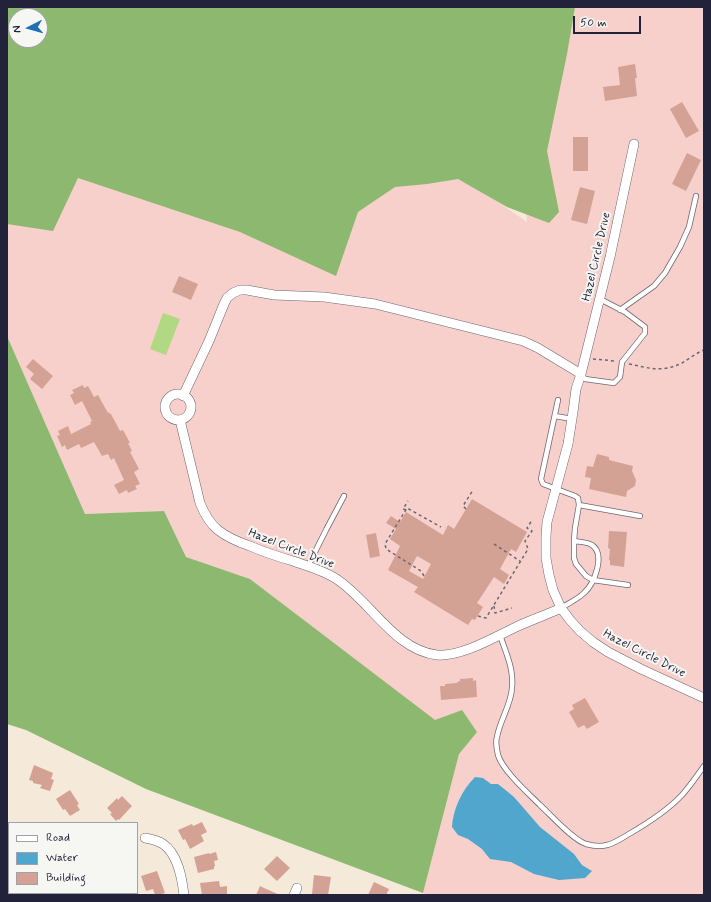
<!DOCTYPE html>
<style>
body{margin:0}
#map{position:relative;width:711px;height:902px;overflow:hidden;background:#f5e9d9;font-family:Mynerve,sans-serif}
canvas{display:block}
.frame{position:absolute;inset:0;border:8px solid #22223b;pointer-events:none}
.legend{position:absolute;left:8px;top:822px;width:130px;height:72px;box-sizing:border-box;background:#f6f6f2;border:1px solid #a1a1a9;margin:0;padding:5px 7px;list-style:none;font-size:12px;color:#22223b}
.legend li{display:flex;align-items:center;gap:8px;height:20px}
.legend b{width:20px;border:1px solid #a1a1a9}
.north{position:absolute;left:8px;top:8px;width:40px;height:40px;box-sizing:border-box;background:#f6f6f2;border:1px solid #a1a1a9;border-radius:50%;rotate:264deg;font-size:11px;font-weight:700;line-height:16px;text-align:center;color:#22223b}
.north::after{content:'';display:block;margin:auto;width:14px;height:18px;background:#1f6fb2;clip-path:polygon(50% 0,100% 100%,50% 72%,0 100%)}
.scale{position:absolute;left:573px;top:16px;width:68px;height:18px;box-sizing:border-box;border:2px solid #22223b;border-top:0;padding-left:5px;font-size:12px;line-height:14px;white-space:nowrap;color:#22223b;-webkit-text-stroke:3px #f6f6f2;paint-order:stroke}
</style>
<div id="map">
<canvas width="711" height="902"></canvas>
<div class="frame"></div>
<ul class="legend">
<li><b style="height:5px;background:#fff"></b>Road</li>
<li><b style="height:11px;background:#50a6cd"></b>Water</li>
<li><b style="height:11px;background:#d4a294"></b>Building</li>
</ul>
<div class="north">N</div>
<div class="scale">50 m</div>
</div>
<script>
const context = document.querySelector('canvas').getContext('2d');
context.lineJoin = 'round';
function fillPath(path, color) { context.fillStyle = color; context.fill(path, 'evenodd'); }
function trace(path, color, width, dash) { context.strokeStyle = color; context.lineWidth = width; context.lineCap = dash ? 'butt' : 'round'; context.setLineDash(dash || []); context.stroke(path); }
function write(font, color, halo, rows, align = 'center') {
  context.font = font + ' Mynerve,sans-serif'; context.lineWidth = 4; context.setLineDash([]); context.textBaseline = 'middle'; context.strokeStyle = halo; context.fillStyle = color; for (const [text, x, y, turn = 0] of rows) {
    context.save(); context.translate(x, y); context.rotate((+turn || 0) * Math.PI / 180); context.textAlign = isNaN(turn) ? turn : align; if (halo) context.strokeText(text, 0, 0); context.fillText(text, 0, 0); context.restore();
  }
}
fillPath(new Path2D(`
 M 553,7 L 704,7 L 704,895 L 429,895 L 423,893 L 459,754 L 462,710 L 435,721 L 250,579 L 186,557 L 164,511 L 85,514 L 7,336 L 7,191 L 64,141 L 450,169 L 527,222 L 521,150 Z`), '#f7d0cb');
fillPath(new Path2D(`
 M 163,313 L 180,319 L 166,355 L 150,349 Z`), '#b1d882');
fillPath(new Path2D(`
 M 7,7 L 575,7 L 567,54 L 547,151 L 559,212 L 549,223 L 507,207 L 458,179 L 427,184 L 395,187 L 358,212 L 336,276 L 240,232 L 78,178 L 53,231 L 7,224 ZM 16,16 L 40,16 L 40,40 L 16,40 Z
 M 7,336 L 85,514 L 164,511 L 186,557 L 250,579 L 435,720 L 462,710 L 477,732 L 459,754 L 423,893 L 146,789 L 26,730 L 7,724 Z`), '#8cb870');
fillPath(new Path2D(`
 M 475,777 L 483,778 L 491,784 L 498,784 L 514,797 L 540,827 L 574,854 L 582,865 L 592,871 L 585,878 L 559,880 L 534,874 L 511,862 L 490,859 L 482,849 L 468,839 L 458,835 L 452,827 C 453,809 462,790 475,777 Z`), '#50a6cd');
fillPath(new Path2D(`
 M 635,64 L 637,78 L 635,78 L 637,96 L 605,101 L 603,87 L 620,85 L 618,67 Z
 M 682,102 L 699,131 L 686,138 L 670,109 Z
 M 573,137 L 588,137 L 588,171 L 573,171 Z
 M 687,153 L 701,160 L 686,191 L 672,184 Z
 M 580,187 L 595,191 L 587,224 L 571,220 Z
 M 179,276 L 198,284 L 191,300 L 172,292 Z
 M 33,359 L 53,376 L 42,389 L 30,379 L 34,374 L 26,367 Z
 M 83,385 L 84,388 L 88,386 L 94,397 L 98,395 L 108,413 L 109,412 L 110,414 L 111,414 L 120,431 L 123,430 L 130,443 L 128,443 L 132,451 L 130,452 L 139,469 L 134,472 L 140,484 L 135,486 L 137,489 L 128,493 L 127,490 L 119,494 L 114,485 L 124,480 L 114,458 L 111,460 L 108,454 L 102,456 L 94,442 L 81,448 L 79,444 L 67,450 L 65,445 L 62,447 L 57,436 L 60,435 L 58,431 L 68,426 L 71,434 L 91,424 L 90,422 L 92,421 L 82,401 L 75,405 L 70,395 L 74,393 L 72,390 Z
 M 597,454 L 609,457 L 609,460 L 633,466 L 632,471 L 636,480 L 635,486 L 627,491 L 626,497 L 589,489 L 591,478 L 585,477 L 587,466 L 593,467 Z
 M 472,499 L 527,532 L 516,552 L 511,549 L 500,569 L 509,575 L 504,584 L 494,577 L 477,603 L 483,607 L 475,620 L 472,619 L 468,625 L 414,592 L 418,587 L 388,570 L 400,546 L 390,539 L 396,529 L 386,523 L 391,516 L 400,522 L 406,512 L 443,535 L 448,525 L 454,529 ZM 417,556 L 431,564 L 423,579 L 409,571 Z
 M 609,531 L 627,532 L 624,567 L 610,565 L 610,560 L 609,560 L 610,549 L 608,548 Z
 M 376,533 L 380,556 L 370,558 L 366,535 Z
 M 473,678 L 473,681 L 476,680 L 477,697 L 441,700 L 440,686 L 445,686 L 445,684 L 457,683 L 457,682 L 460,681 L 460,679 Z
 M 585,698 L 599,722 L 587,729 L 584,725 L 578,728 L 569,712 L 574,709 L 572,705 Z
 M 34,765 L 53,773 L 51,779 L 54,780 L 50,791 L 40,788 L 42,785 L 33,783 L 33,781 L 29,780 Z
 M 70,790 L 79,804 L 77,805 L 80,810 L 70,816 L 65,809 L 63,810 L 56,799 Z
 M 122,796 L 132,806 L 119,820 L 118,819 L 116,821 L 110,814 L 112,813 L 107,808 L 117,798 L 118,800 Z
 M 202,822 L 207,832 L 201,835 L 204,841 L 190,849 L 185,839 L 183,840 L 178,830 L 192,824 L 193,826 Z
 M 216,852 L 218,860 L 214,861 L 215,866 L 214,867 L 214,869 L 198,873 L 194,857 L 209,853 L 209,854 Z
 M 277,856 L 290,868 L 277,881 L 264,869 Z
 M 157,871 L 165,893 L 158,895 L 155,895 L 153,889 L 146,891 L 141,876 Z
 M 314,875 L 331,877 L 328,895 L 312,894 Z
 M 219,881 L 220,887 L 227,886 L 227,894 L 223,895 L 202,895 L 200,883 Z
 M 374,882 L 389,889 L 386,895 L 368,895 Z
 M 260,886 L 264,888 L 280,895 L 256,895 Z`), '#d4a294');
const service = new Path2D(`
 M 620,310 L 654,286 L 665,273 L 680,247 L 689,227 L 696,196
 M 581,374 L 585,379 L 614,383 L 620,377 L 622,362 L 645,333 L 645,327 L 625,312 L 600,299
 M 558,400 L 541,479 L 543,484 L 575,496 L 578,498 L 579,505 L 575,528 L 574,541
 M 555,416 L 572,419
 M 579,505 L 640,516
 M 308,566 L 326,530 L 344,496
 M 561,608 C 569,603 578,599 584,593 C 594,584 606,555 592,545 C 587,542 580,542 574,541 L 574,558 L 576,564 L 586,576 L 593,580 L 628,585
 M 500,635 C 506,653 514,669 512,688 C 511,705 500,720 497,737 C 495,742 497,749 498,755 C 503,771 528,793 540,805 C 552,816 572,839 586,844 C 593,846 600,847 607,845 C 615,843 622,838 629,834 C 648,823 667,811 682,795 C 690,786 697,776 704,766`);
const minor = new Path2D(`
 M 634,144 L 610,257 L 581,374 L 576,389 L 573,412 L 568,444 L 547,522 L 546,536 L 546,558 L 549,575 L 553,590 L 561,608 L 570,620 L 580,631 L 593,642 L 608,652 L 641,669 L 704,698
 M165 407a13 13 0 1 1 26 0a13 13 0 1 1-26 0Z
 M 183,396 L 209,341 L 224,304 L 227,298 L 233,293 L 240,290 L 247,290 L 274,295 L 324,297 L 375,304 L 523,341 L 538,348 L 581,374
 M 180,420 L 200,503 C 204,513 209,523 218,530 C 228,538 238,542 250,546 C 264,552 279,557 293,561 C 307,566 322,570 335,578 C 370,600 394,650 437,655 C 461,657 495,637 516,627 C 531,620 546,615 561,608
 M 145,838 C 151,839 157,840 163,844 C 178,854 182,878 184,895
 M 7,857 L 9,860
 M 29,893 L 30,895
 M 294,895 L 297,888`);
trace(service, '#6c6872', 6);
trace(minor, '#6c6872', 10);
trace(new Path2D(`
 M 593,359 L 615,361
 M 629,364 C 650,368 661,373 682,363 C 689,359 696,353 704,350
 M 466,509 L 463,506 L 473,490
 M 406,510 L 403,509 L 408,501
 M 494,544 L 520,561
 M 424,576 L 421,571 L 386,549 L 385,544 L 407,508 L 441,527
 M 494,606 L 495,613 L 512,608
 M 478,616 L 486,618 L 528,549 L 525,541 L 532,531 L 527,528 L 532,520`), '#6c6872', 1.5, [3, 3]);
trace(service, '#fff', 4.5);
trace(minor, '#fff', 9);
write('12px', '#22223b', '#f6f6f2', [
 ["Hazel Circle Drive",597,257,-77],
 ["Hazel Circle Drive",291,549,21],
 ["Hazel Circle Drive",644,654,27]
]);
</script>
